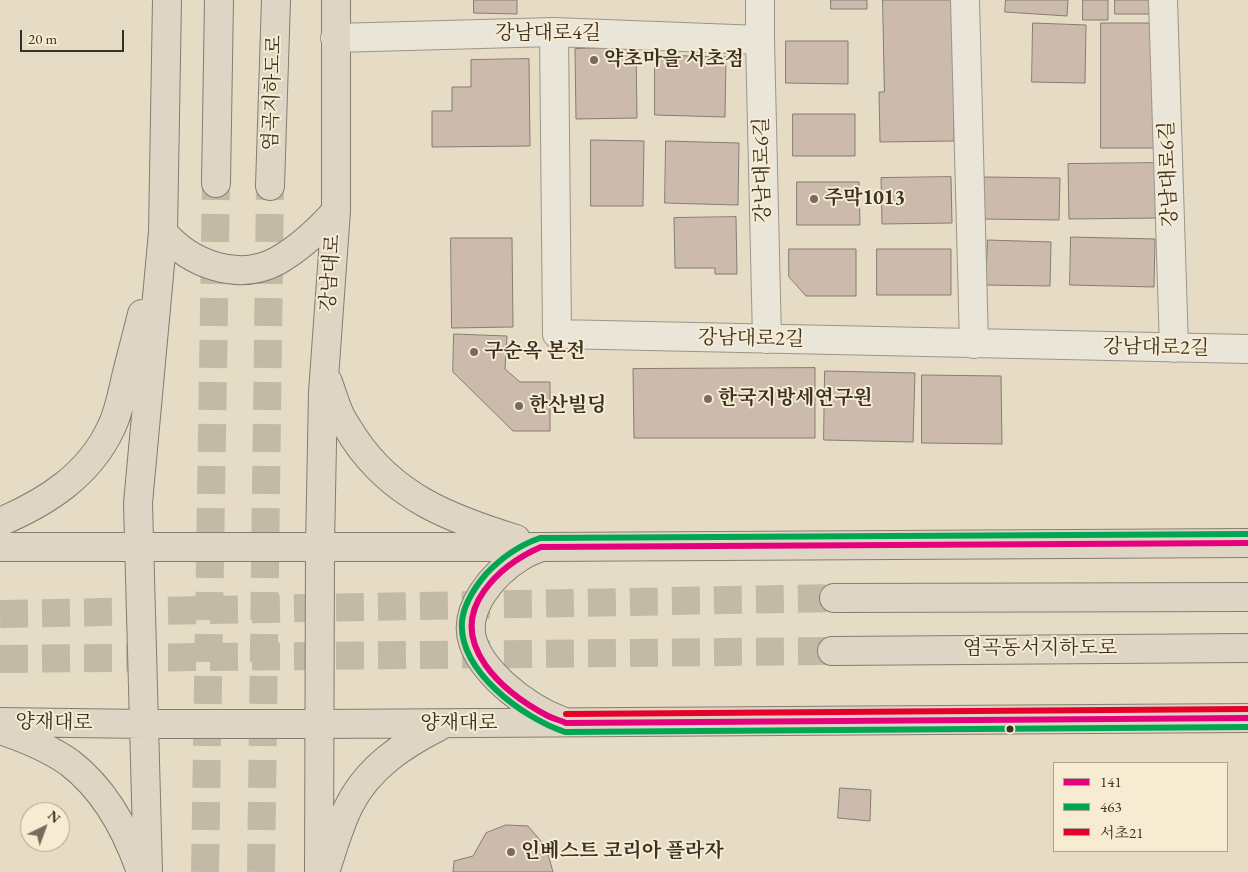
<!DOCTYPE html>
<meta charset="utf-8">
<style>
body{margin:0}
#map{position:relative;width:1248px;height:872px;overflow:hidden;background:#e6dcc5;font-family:"EB Garamond","Noto Serif KR",serif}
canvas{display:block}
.legend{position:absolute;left:1053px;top:762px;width:175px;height:90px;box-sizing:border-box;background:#f7ecd1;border:1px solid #aba18d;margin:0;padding:6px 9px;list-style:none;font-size:15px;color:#393127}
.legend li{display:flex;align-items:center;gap:10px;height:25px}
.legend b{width:25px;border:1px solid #aba18d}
.north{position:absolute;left:20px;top:802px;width:50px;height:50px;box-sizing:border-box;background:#f7ecd1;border:1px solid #aba18d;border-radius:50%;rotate:42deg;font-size:14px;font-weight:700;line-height:20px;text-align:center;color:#393127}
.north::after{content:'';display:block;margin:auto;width:18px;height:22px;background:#766d5e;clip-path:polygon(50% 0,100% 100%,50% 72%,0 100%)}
.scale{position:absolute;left:20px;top:30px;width:104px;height:22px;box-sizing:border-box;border:2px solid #393127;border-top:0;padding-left:6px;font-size:15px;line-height:18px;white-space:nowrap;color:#393127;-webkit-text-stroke:4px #f7ecd1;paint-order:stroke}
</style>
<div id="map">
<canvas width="1248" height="872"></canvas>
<ul class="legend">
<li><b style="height:6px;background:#e5007d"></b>141</li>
<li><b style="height:6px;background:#00a651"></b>463</li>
<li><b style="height:6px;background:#e4002b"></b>서초21</li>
</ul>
<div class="north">N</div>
<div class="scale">20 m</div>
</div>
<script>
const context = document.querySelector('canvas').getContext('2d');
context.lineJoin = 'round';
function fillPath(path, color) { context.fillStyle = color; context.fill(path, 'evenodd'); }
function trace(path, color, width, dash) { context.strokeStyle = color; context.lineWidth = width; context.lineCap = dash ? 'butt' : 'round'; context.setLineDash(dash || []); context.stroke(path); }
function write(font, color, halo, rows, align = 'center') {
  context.font = font + ' "EB Garamond","Noto Serif KR",serif'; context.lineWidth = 4; context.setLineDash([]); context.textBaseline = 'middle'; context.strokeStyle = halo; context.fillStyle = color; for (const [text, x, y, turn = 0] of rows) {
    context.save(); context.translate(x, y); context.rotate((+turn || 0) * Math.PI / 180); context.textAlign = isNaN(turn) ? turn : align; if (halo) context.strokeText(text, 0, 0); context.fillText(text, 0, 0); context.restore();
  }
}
const building = new Path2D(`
 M 474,0 L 517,0 L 517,14 L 474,13 Z
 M 831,0 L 867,0 L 867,9 L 831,9 Z
 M 883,0 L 953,0 L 954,141 L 880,142 L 879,92 L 884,92 Z
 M 1006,0 L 1068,0 L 1067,16 L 1005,12 Z
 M 1083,0 L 1108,0 L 1108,20 L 1083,20 Z
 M 1115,0 L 1158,0 L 1159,14 L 1115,14 Z
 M 1033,23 L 1086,25 L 1085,83 L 1032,82 Z
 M 1101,23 L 1160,23 L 1160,148 L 1101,148 Z
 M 786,41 L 848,41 L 848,84 L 786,83 Z
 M 636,47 L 637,118 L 576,119 L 575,49 Z
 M 655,55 L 726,57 L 725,117 L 655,115 Z
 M 529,59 L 530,146 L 432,147 L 432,111 L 452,111 L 452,87 L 471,87 L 471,60 Z
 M 793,114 L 855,114 L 855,156 L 793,156 Z
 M 591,140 L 644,141 L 643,206 L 591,206 Z
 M 666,141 L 739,143 L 738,205 L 665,203 Z
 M 1159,163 L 1159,218 L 1069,219 L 1068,164 Z
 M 951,177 L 952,223 L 882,224 L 881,178 Z
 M 983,177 L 1060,178 L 1059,220 L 982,219 Z
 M 797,182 L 859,182 L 860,225 L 797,225 Z
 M 736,217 L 737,274 L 715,274 L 715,268 L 675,268 L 674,218 Z
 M 1071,237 L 1155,239 L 1154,287 L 1070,285 Z
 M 451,238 L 512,238 L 513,327 L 452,328 Z
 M 988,240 L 1051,242 L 1050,286 L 986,285 Z
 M 789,249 L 856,249 L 856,296 L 806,296 L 789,277 Z
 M 877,249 L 951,249 L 951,295 L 877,295 Z
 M 454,334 L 507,336 L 505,369 L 520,382 L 550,382 L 550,431 L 513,431 L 453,372 Z
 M 815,368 L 815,438 L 634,438 L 633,369 Z
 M 825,371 L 915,373 L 913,442 L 824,440 Z
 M 922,375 L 1001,376 L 1002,444 L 922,443 Z
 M 840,788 L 871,790 L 870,821 L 838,818 Z
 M 506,825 L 528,826 L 546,847 L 553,872 L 453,872 L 454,861 L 473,856 L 486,833 Z`);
fillPath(building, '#ccbaad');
trace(building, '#847d71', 1);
trace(new Path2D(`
 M 205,872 L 216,183
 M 261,872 L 270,186`), '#c3baa5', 28, [28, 14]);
trace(new Path2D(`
 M 0,614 L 834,598
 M 0,659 L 832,651`), '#c3baa5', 28, [28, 14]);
const minor = new Path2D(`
 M 760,0 L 760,40 L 767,339
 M 965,0 L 974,344
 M 1163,0 L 1174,348
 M 554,32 L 557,334 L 1248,349
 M 335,38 L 554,32 L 760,40`);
const primary = new Path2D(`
 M 216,183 L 219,0
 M 270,186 L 276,0
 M 163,232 C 190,264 238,282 277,261 C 300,248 319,230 336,211
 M 328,382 C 332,393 335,404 340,415 C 344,423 349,430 354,438 C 393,497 451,519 516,539
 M 0,522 C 47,502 89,475 111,428 C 119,412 122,394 126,377 C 131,356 137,335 142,314
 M 0,547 L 541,547 L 1248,543
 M 541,547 C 534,550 526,553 520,557 C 494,573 462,609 473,642 C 478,658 491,673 504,685 C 521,700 540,713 562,721
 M 0,722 L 145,724 L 319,724 L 1248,718
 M 0,730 C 24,738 49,748 70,763 C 105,790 127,831 141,872
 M 327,866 C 334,845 340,823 350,804 C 369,767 404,744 440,726
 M 148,872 L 138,503 L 163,232 L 167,0
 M 319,872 L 320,546 L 323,392 L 336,211 L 336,0`);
const trunk = new Path2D(`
 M 834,598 L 1248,597
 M 832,651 L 1248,648`);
trace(minor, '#9c9587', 30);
trace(primary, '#847d71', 30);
trace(trunk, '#847d71', 30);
trace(minor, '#eae5d9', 28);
trace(primary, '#ded5c5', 28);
trace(trunk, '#ded5c5', 28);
trace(new Path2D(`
 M 1248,543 L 541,547 C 518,557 499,570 484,591 C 446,644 504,693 548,716 C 554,719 560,720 566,723 L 1248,718`), '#e5007d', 6);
trace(new Path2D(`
 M 1248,534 L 540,538 C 520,545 501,558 486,574 C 475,587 464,603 462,621 C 458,671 523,718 565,732 L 1248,727`), '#00a651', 6);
trace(new Path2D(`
 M 566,714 L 1248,709`), '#e4002b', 6);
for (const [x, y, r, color] of [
 [594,60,5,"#766d5e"],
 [814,199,5,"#766d5e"],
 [474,352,5,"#766d5e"],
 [708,399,5,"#766d5e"],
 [519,406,5,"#766d5e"],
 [1010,729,4.5,"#393127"],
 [511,852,5,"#766d5e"]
]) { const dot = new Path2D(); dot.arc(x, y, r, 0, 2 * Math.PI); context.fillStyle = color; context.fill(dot); trace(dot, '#f7ecd1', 2); }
write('20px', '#393127', '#f7ecd1', [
 ["강남대로4길",548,34],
 ["염곡지하도로",273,93,-88],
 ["강남대로6길",763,170,-91],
 ["강남대로6길",1169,174,-92],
 ["강남대로",331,273,-86],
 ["강남대로2길",751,339,1],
 ["강남대로2길",1156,348,1],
 ["염곡동서지하도로",1040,649],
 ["양재대로",54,723,1],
 ["양재대로",459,724]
]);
write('bold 20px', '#393127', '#f7ecd1', [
 ["약초마을 서초점",604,60],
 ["주막1013",824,199],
 ["구순옥 본전",484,352],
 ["한국지방세연구원",718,399],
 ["한산빌딩",529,406],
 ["인베스트 코리아 플라자",521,852]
], 'left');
</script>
